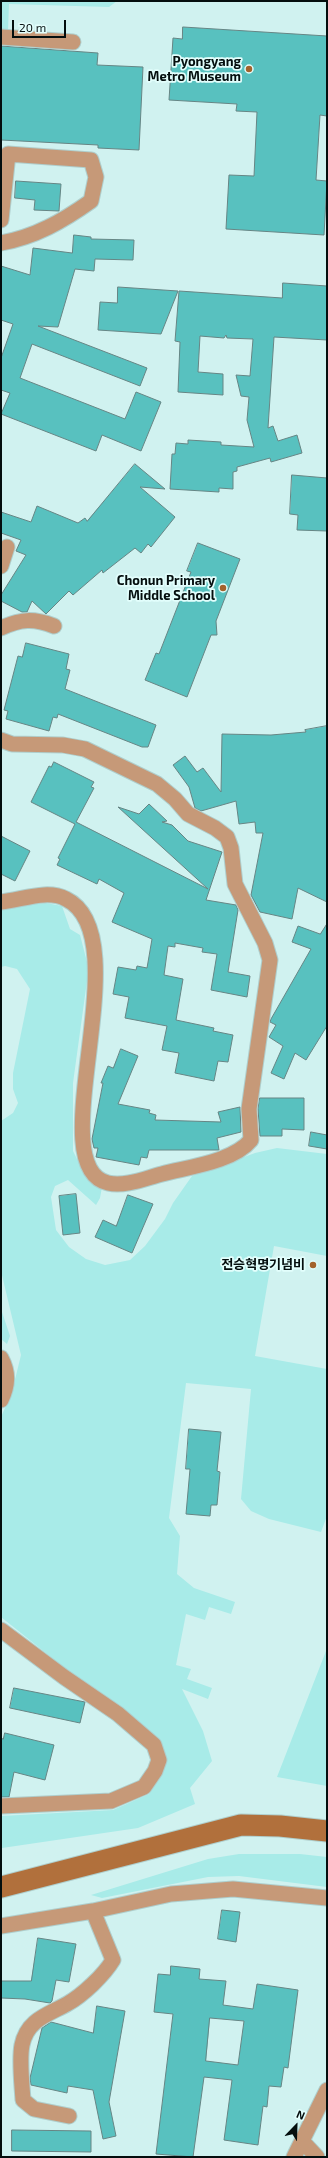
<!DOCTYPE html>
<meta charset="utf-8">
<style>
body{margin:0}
#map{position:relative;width:328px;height:2158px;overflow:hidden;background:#d0f2f0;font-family:"Exo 2",sans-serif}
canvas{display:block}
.frame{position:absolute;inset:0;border:2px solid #040e0e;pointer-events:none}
.north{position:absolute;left:276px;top:2106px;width:40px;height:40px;-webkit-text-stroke:3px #e2fefc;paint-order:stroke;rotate:23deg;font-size:11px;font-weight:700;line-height:16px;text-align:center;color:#040e0e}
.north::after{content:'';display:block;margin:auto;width:14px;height:18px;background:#040e0e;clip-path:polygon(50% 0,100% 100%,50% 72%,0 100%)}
.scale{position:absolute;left:12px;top:20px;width:54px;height:18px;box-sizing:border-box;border:2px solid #040e0e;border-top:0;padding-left:5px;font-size:12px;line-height:14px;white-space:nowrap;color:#040e0e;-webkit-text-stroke:3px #e2fefc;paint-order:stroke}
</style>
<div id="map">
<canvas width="328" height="2158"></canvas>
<div class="frame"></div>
<div class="north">N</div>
<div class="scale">20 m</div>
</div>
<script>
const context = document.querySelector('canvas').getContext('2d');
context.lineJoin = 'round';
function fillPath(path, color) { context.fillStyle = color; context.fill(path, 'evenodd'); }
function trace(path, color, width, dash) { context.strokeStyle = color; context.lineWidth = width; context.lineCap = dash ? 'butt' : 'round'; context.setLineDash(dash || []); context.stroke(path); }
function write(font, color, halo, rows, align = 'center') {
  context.font = font + ' "Exo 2","Noto Sans KR",sans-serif'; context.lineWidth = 3.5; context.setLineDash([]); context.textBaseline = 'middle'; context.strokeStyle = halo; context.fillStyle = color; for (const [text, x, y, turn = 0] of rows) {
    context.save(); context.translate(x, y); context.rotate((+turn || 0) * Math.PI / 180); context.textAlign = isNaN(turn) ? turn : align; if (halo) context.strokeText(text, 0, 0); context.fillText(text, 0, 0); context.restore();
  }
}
fillPath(new Path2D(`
 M 1,1 L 117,1 L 109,7 L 9,4 L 8,31 L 1,31 Z
 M 46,903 L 62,906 L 70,929 L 80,935 L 87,962 L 87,981 L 73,1083 L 73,1151 L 81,1167 L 93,1182 L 102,1187 L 100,1198 L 96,1205 L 68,1180 L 55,1186 L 51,1197 L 56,1230 L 69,1247 L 86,1259 L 105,1265 L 130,1260 L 145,1246 L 165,1219 L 173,1203 L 192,1176 L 255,1153 L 277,1148 L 327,1154 L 327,1256 L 274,1246 L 255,1356 L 327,1369 L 327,1516 L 321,1532 L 269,1519 L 251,1511 L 241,1499 L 251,1389 L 186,1383 L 169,1518 L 180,1536 L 177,1574 L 194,1588 L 235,1602 L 231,1614 L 209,1607 L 205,1620 L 186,1614 L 176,1665 L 191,1669 L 187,1679 L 212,1688 L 208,1699 L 182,1689 L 203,1731 L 212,1761 L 190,1788 L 195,1804 L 138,1828 L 2,1848 L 1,1816 L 113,1810 L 149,1794 L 163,1773 L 166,1758 L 158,1743 L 1,1617 L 1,1417 L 12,1392 L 21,1355 L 1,1271 L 1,1121 L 13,1113 L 18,1103 L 13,1089 L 13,1073 L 30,989 L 17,969 L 5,966 L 1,967 L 1,907 Z
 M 1,1309 L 10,1336 L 7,1344 L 1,1339 Z
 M 326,1651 L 327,1786 L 277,1777 Z
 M 239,1854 L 300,1854 L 327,1857 L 327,1887 L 239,1876 L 208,1877 L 102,1898 L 91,1895 L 208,1859 Z`), '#a8ebe8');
const building = new Path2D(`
 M 183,27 L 327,36 L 327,116 L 320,115 L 316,180 L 327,181 L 324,235 L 226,229 L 229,175 L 254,176 L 257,112 L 236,111 L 237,104 L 169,100 L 173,38 L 182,39 Z
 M 1,46 L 98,53 L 97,65 L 143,67 L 139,150 L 98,148 L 98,145 L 1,140 Z
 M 16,181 L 61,184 L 59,211 L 34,210 L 35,200 L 15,198 Z
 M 74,235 L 91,237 L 91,239 L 134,240 L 133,260 L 95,259 L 94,271 L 75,269 L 58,327 L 38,326 L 147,368 L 140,386 L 32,344 L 20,378 L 125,419 L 136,392 L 161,402 L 141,451 L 102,435 L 96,451 L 1,414 L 10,393 L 1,390 L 1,358 L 13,324 L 1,320 L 1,266 L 30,275 L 33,248 L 72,253 Z
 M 283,283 L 327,286 L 327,340 L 274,337 L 268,428 L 273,426 L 278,441 L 297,435 L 302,453 L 271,462 L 270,458 L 237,467 L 237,471 L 233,472 L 233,489 L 219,488 L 219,492 L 170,489 L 172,454 L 175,454 L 176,443 L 188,444 L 188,440 L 221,442 L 221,445 L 254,447 L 247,420 L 249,397 L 241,396 L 236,375 L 250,376 L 253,339 L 227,338 L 226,335 L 224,338 L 200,336 L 198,372 L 223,374 L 223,395 L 178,392 L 180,342 L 175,341 L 179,291 L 282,298 Z
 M 118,287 L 178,291 L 161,334 L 98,330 L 100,302 L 117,303 Z
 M 135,464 L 165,489 L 140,487 L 175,517 L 151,547 L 148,544 L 141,553 L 135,548 L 103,573 L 102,570 L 73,595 L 69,591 L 46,614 L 32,601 L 27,612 L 22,612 L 1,601 L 1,595 L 26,555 L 16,551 L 21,540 L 1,533 L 1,512 L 31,522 L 37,506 L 78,523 L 85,518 L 87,521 Z
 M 292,475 L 327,478 L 327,531 L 297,530 L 298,515 L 290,514 Z
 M 198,543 L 240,559 L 216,621 L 217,635 L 211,635 L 187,697 L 145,680 L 156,653 L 159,654 L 191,572 L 187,571 Z
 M 26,643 L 69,654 L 66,669 L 70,670 L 65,689 L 156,725 L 148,747 L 142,747 L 58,714 L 57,718 L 53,717 L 49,731 L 6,719 L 8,711 L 4,710 L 18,656 L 22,657 Z
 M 327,726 L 327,902 L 298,888 L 292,919 L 260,912 L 251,895 L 263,833 L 256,833 L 255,822 L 239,824 L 236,801 L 201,811 L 195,808 L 189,787 L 173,765 L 185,756 L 197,772 L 203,768 L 221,792 L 222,734 L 271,735 L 306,732 L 305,730 Z
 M 54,762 L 94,782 L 91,787 L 94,788 L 76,822 L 208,889 L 118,807 L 139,814 L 149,804 L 167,821 L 162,822 L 172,825 L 188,841 L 222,852 L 206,900 L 236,905 L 238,910 L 228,972 L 250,976 L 247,997 L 211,990 L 217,954 L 202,952 L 203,948 L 175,943 L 175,947 L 168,946 L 164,975 L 183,979 L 176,1020 L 214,1028 L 213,1031 L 233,1035 L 228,1062 L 218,1061 L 214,1081 L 175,1073 L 179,1053 L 162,1050 L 167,1026 L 125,1018 L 129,997 L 113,994 L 118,967 L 136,970 L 137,966 L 147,968 L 152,939 L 112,922 L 124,893 L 99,879 L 97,884 L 57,865 L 60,859 L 58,858 L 75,824 L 31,802 L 49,766 L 51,767 Z
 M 1,836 L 30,851 L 15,881 L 1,874 Z
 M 327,924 L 327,1026 L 306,1060 L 295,1053 L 284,1079 L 271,1073 L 283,1046 L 269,1037 L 276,1025 L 270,1022 L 271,1019 L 311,949 L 292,942 L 298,926 L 320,934 Z
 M 121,1049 L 138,1056 L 118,1104 L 150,1110 L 149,1113 L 156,1115 L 155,1120 L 221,1122 L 218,1112 L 240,1107 L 241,1132 L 217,1138 L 219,1150 L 149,1150 L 147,1158 L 141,1157 L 139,1165 L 96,1157 L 98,1148 L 94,1148 L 92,1139 L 103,1083 L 101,1083 L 108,1066 L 113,1068 Z
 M 260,1098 L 304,1098 L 304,1130 L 282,1129 L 282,1136 L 260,1136 L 258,1109 Z
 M 311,1132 L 327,1135 L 327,1149 L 309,1146 Z
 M 76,1194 L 80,1233 L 63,1235 L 59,1196 Z
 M 128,1195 L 153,1204 L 132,1253 L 95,1237 L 103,1220 L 116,1226 Z
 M 189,1429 L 221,1432 L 217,1471 L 220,1472 L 217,1505 L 211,1505 L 210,1516 L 186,1514 L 190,1469 L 186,1469 Z
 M 14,1688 L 85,1702 L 80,1723 L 10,1708 Z
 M 5,1733 L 54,1745 L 45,1780 L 14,1772 L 9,1797 L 1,1797 L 1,1738 L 3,1739 Z
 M 222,1910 L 240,1912 L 236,1942 L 218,1939 Z
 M 38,1938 L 76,1944 L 69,1982 L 56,1980 L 52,2001 L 50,2003 L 25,1999 L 1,1998 L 1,1981 L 31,1981 Z
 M 171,1966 L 200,1969 L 199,1979 L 226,1981 L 223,2005 L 253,2009 L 257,1984 L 298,1990 L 288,2068 L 284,2067 L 281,2087 L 269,2086 L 267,2107 L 263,2106 L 258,2145 L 224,2140 L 232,2080 L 204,2077 L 193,2157 L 156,2154 L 173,2014 L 154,2012 L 158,1974 L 170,1975 ZM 210,2018 L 244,2021 L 238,2065 L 206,2061 Z
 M 97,2006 L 125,2011 L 109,2102 L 116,2136 L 103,2139 L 93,2090 L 68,2086 L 67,2093 L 31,2085 L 30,2078 L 42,2028 L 51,2022 L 93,2033 Z
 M 12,2130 L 91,2131 L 91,2152 L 12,2151 Z`);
fillPath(building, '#58c1bf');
trace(building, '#668584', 1);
const minor = new Path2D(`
 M 1,37 L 73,42
 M 1,220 L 8,154 L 91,160 L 96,177 L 91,201 C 63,221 35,237 1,243
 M 1,566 L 7,547
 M 1,628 C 21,619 33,618 54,626
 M 1,740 L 12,744 L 63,745 L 85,749 L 157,784 L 175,799 L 188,814 L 215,828 L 227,837 L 231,848 L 235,884 L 265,943 L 270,960 L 249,1109 L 251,1140 C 233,1162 188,1167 162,1174 C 146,1178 125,1187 108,1183 C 38,1167 142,936 66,899 C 47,889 22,900 1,902
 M 1,1358 C 9,1373 8,1385 1,1400
 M 1,1630 L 64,1677 L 118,1714 L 154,1745 L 159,1760 L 155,1771 L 144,1787 L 111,1801 L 1,1806
 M 1,1926 L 93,1911 L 171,1894 L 233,1889 L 327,1898
 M 69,2116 L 34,2109 L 23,2100 C 22,2084 19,2060 22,2045 C 27,2020 47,2015 67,2004 C 83,1995 104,1975 113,1960 L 93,1911
 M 302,2141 L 317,2157
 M 294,2157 L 327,2090`);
const secondary = new Path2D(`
 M 1,1887 L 241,1825 L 280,1826 L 327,1831`);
trace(minor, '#afcecc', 17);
trace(secondary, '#afcecc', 23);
trace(minor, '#c69978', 15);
trace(secondary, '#b1703c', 21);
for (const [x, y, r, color] of [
 [249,69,4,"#a3622c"],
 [223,588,4,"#a3622c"],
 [313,1265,4,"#a3622c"]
]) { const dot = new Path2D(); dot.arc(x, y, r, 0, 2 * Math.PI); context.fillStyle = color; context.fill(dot); trace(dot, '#e2fefc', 1.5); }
write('bold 13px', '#040e0e', '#e2fefc', [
 ["Pyongyang",241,62],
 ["Metro Museum",241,77],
 ["Chonun Primary",215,581],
 ["Middle School",215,596],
 ["전승혁명기념비",305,1265]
], 'right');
</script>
